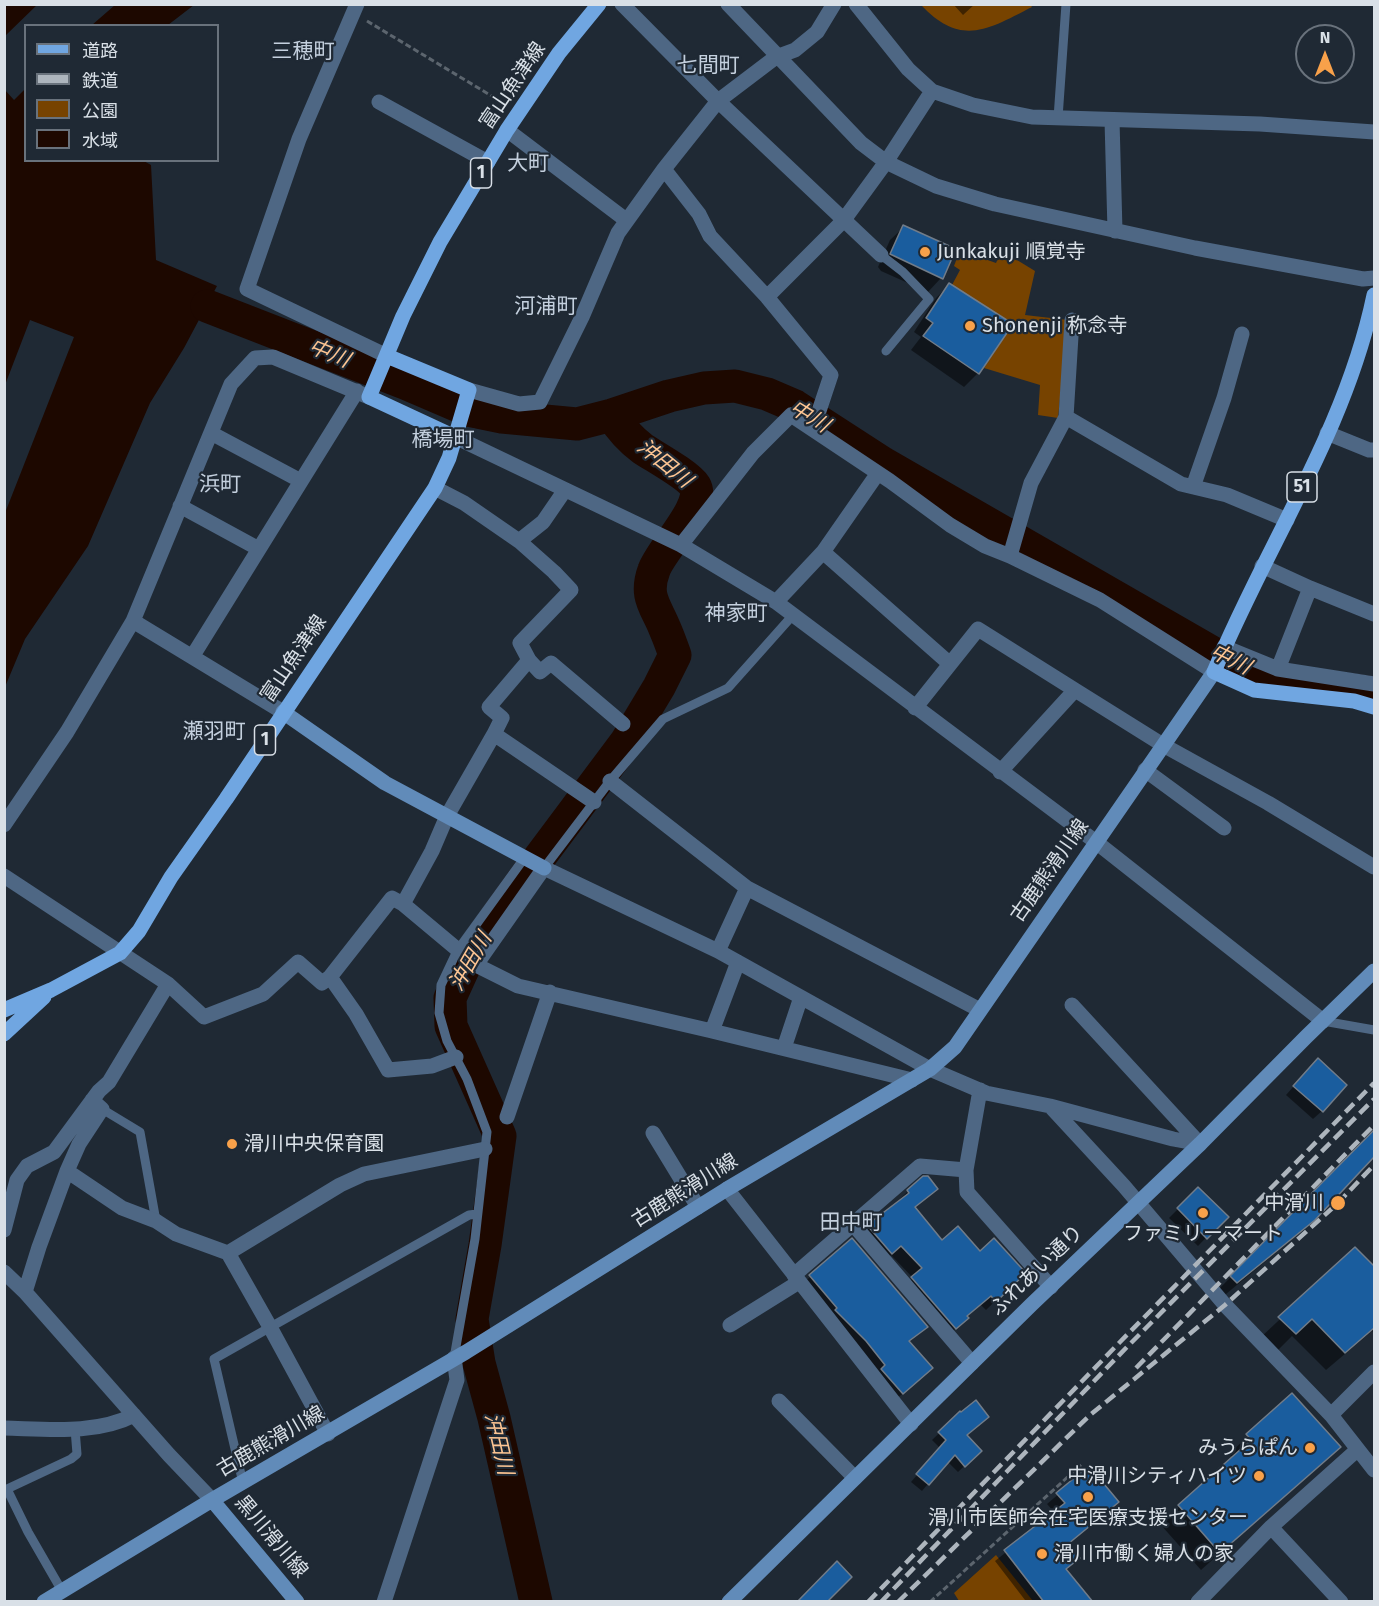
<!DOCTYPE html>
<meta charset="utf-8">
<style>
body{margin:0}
#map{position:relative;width:1379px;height:1606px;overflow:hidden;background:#1f2934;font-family:"Fira Sans","Noto Sans JP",sans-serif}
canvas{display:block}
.frame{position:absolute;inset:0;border:6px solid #d9e0e7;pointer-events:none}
.legend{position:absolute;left:24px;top:24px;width:195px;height:138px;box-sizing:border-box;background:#1f2934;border:2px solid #69727c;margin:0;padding:8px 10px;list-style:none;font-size:18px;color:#d9e0e7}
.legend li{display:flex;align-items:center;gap:12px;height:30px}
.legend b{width:30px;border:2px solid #69727c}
.north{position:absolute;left:1295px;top:24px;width:60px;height:60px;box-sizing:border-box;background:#1f2934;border:2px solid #69727c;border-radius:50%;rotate:0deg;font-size:16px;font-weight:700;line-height:24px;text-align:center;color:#d9e0e7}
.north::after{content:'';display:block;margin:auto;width:21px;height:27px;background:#f8a14a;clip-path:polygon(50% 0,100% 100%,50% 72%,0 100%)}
</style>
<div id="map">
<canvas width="1379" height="1606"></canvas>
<div class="frame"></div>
<ul class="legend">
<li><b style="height:8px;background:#70a6e1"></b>道路</li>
<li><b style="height:8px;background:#adb5bd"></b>鉄道</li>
<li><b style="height:16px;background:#774300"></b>公園</li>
<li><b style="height:16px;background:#1d0800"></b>水域</li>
</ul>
<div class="north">N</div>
</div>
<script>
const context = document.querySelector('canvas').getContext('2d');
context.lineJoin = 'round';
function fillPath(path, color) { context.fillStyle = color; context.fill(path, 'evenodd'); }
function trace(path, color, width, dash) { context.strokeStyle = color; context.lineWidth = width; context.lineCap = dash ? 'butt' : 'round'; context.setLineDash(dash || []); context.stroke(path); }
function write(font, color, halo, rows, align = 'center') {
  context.font = font + ' "Fira Sans","Noto Sans JP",sans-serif'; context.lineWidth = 4.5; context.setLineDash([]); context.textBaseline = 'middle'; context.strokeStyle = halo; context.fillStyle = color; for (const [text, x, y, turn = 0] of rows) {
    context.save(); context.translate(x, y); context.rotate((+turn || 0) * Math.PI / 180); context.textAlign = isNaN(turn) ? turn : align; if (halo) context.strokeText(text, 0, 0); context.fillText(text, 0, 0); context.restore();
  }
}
fillPath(new Path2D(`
 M 1030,4 L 1032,7 C 987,30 961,47 921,5 Z
 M 960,250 L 996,263 L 1000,254 L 1017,260 L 1035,271 L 1025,315 L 1068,320 L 1058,418 L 1038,415 L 1040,385 L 984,368 L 1013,324 L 952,285 L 960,270 L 954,266 Z
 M 996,1555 L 1033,1601 L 959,1601 L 954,1593 Z`), '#774300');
fillPath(new Path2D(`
 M 5,5 L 194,5 L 168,25 L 26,26 L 26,160 L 142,160 L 151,165 L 156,260 L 217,286 L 184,348 L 150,403 L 88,546 L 25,639 L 5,687 Z`), '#1d0800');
fillPath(new Path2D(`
 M 37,5 L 115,5 L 92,25 L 26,26 L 25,89 L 14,100 L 5,90 L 5,36 Z
 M 30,320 L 74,337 L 5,513 L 5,385 Z`), '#1f2934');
fillPath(new Path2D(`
 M 953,4 L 975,4 L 963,15 Z
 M 904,227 L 955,250 L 941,278 L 928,292 L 881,271 L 878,267 L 890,240 Z
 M 949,285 L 978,373 L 964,387 L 911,350 L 921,337 L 914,332 L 936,298 Z
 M 1309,1069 L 1322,1111 L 1313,1119 L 1286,1095 Z
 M 1374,1132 L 1374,1155 L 1296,1236 L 1220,1299 L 1215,1293 Z
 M 936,1189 L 914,1208 L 942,1242 L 980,1254 L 1024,1273 L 986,1310 L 980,1304 L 946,1338 L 903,1288 L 913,1278 L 891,1255 L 881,1263 L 858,1236 L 899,1202 L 898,1201 L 908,1191 Z
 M 1198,1189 L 1226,1217 L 1198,1246 L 1169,1218 Z
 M 852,1240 L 926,1327 L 908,1342 L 922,1377 L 894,1401 L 801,1285 Z
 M 1355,1249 L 1374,1268 L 1374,1333 L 1372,1331 L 1326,1370 L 1292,1336 L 1277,1351 L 1261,1337 Z
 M 1292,1395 L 1339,1447 L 1201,1570 L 1160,1524 L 1233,1458 L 1229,1454 Z
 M 960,1413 L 965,1435 L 980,1451 L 958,1472 L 947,1461 L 922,1491 L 911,1482 L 940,1448 L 932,1440 Z
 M 1089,1468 L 1067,1545 L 1065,1570 L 1091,1602 L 1025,1600 L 995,1561 L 1055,1513 L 1047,1504 Z`), '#0007');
trace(new Path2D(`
 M 207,306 L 405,383 L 468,410 L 502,417 L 577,424 L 612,415 L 669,396 L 704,388 L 735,386 L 767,394 L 795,406 L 883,463 L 1229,662 L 1268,678 L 1374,693
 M 536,1602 L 494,1418 L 479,1363 L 472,1319 L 485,1245 L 500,1136 L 451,1026 L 450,998 L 470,954 L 528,873 L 626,742 L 659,687 L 675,655 C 672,647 669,638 665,629 C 656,606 644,597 654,570 C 660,551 706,505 695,486 C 688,475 655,457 643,449 C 631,440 620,428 612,415`), '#1d0800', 33);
const building = new Path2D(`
 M 903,225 L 956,249 L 943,279 L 890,254 Z
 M 949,283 L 1013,324 L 979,374 L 923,336 L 933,323 L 926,318 Z
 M 1318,1058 L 1347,1085 L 1323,1112 L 1293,1086 Z
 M 1374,1130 L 1374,1157 L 1315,1220 L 1237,1283 L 1230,1276 Z
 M 923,1176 L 928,1176 L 938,1189 L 915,1207 L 942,1240 L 958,1226 L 980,1251 L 994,1238 L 1026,1273 L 996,1302 L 991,1296 L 967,1316 L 969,1318 L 956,1329 L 911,1277 L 922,1268 L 901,1246 L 892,1254 L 867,1225 L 909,1193 L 907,1190 Z
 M 1198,1187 L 1229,1217 L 1207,1239 L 1177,1208 Z
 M 852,1238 L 928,1327 L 909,1341 L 933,1368 L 903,1394 L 881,1369 L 885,1365 L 866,1341 L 835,1310 L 837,1308 L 809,1275 Z
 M 1355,1247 L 1374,1266 L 1374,1328 L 1345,1353 L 1312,1319 L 1296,1334 L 1278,1317 Z
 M 1292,1393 L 1341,1447 L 1220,1553 L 1178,1505 L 1251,1440 L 1246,1434 Z
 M 976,1400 L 989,1417 L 967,1435 L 982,1451 L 965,1467 L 955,1455 L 929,1485 L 916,1474 L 946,1440 L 938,1432 L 960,1411 L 961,1412 Z
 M 1089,1466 L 1119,1502 L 1068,1544 L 1080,1558 L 1066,1569 L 1093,1602 L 1044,1602 L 1004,1550 L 1065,1503 L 1056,1493 Z
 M 837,1561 L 852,1577 L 827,1602 L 797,1602 Z`);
fillPath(building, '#1a5d9e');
trace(building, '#717c89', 1.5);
trace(new Path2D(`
 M 367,21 L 505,104
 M 930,1602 L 1082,1464`), '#5c656e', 3, [6, 3]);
trace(new Path2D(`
 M 1058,118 L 1066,4
 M 881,255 L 903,272 L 929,299 L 886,351
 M 544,868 L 610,781 L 663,719 L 728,688 L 793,615
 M 1323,1021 L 1374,1030
 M 102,1109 L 140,1132 L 156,1221
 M 454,1358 L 475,1239 L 487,1132 L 467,1079 L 447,1041 L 439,1013 L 441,985 L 457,951 L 525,857
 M 243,1483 L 214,1359 L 469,1215 L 477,1214
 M 62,1591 L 28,1532 L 7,1489 L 71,1459 L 77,1454 L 75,1429`), '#4e6784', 9);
trace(new Path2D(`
 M 357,4 L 299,139 L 247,289 L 387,356
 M 622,4 L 718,101 L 881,255
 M 728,4 L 861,143 L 886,162 L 936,186 L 995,204 L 1195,248 L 1363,279 L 1374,278
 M 856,4 L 908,69 L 932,91 L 973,105 L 1032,117 L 1260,124 L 1374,132
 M 379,102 L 488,162
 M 1112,120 L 1115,231
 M 507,130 L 626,220
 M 664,169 L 699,214 L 710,236 L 767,297 L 831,375 L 813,429
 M 767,297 L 843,221 L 886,162 L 932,91
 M 469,390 L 519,404 L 540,402 L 582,317 L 618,233 L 664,169 L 718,101 L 776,57 L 795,50 L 817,32 L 834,4
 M 1066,417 L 1072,320
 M 211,433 L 301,481
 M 1327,433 L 1369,450 L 1374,450
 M 455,437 L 681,545 L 776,602 L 1096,842 L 1323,1021
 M 1193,487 L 1224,398 L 1242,334
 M 435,488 L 464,503 L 519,541
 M 180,506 L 259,549
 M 681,545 L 753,453 L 791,415 L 890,481 L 950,525 L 985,546 L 1010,556 L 1100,600 L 1214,672
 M 823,552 L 878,473
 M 1010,556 L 1031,483 L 1066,417 L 1181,484 L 1227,495 L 1287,520
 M 1310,588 L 1374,614
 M 776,602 L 823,552 L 950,664
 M 133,621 L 283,712
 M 1224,647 L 1278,669 L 1310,588 L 1262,566
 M 192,657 L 357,391
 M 529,660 L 540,672 L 551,663 L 623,724
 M 1278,669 L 1374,684
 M 1075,690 L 1163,745 L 1268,803 L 1374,867
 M 915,708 L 978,629 L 1075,690 L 1000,772
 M 494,734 L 502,718 L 489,707 L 529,660 L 520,643 L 571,590 L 554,572 L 519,541 L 543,522 L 565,490
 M 1145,770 L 1224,828
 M 610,781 L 747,888 L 980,1010
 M 4,825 L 67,732 L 133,621 L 231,384 L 255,358 L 273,357 L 369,397
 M 4,876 L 168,984 L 204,1017 L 263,994 L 298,962 L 322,983 L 330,977 L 356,1014 L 388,1070 L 432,1066 L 456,1057
 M 403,904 L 432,851 L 447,816 L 494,734 L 594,802
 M 718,951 L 747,888
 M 476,965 L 544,868 L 718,951 L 930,1069 L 986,1093 L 1050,1106 L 1173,1139 L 1200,1144
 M 330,977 L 392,898 L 403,904 L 476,965 L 518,986 L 712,1031 L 738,962
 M 1072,1005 L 1200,1144
 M 712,1031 L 912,1080
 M 784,1048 L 801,997
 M 980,1090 L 966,1170 L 967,1192 L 1051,1287
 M 92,1100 L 102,1109 L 79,1144 L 67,1171 L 39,1247 L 25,1292 L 169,1455 L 212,1500
 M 1050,1106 L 1124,1186 L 1225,1305 L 1331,1415 L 1374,1470
 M 507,1117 L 550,992
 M 653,1133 L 698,1207
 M 67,1171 L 122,1208 L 156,1221 L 176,1234 L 228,1253 L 270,1327 L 328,1434
 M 727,1189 L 911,1424
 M 853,1224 L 972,1363
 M 4,1230 L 17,1180 L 27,1166 L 54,1152 L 99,1091 L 109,1082 L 168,984
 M 228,1253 L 340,1185 L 364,1174 L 485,1149
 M 4,1272 L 25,1292
 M 794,1275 L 920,1166 L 966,1170
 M 730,1325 L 799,1282
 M 779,1401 L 855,1478
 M 1331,1415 L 1374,1372
 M 4,1428 C 46,1429 96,1435 134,1415
 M 1271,1527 L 1341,1602
 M 384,1602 L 457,1380 L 454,1358
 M 1198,1602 L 1271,1527 L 1357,1450`), '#4e6784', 15);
trace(new Path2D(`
 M 283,712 L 385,783 L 544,868
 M 212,1500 L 297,1602
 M 44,1602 L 212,1500 L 466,1352 L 727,1189 L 930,1069 L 955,1047 L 1214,672
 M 729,1602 L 1032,1304 L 1200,1144 L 1306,1037 L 1374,971`), '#618bb9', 15);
trace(new Path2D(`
 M 1374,295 C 1346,430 1266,546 1214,672 L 1254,690 L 1354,701 L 1374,707
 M 455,437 L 369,397 L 403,316 L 440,242 L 507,130 L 559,53 L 599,4
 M 4,1010 L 51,990 L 120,953 L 139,931 L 171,877 L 226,799 L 435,488 L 449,458 L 469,390 L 387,356
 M 4,1034 L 44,997`), '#70a6e1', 15);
trace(new Path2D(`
 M 1136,1368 L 1374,1125
 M 868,1602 L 1120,1342 L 1374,1083
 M 881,1602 L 1126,1348 L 1374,1099
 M 898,1602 L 1090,1415 L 1225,1305 L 1338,1203 L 1374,1165`), '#adb5bd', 4.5, [12, 6]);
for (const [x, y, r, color] of [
 [925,252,6,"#f8a14a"],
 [970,326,6,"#f8a14a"],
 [232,1144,6,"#f8a14a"],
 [1338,1203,8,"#f8a14a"],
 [1203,1213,6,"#f8a14a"],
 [1310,1448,6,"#f8a14a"],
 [1259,1476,6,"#f8a14a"],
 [1088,1497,6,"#f8a14a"],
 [1042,1554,6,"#f8a14a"]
]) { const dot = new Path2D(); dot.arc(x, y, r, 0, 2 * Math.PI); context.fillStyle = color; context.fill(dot); trace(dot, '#1f2934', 2); }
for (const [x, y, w] of [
 [481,173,21],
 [1302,487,30],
 [265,740,21]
]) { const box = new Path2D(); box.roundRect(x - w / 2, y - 15, w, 30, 4.5); context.fillStyle = '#1f2934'; context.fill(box); trace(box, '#d9e0e7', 1.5); }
write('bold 18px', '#d9e0e7', null, [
 ["1",481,173],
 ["51",1302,487],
 ["1",265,740]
]);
write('20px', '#d9e0e7', '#1f2934', [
 ["富山魚津線",513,86,-56],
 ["富山魚津線",294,659,-56],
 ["古鹿熊滑川線",1050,871,-55],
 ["古鹿熊滑川線",685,1191,-32],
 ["ふれあい通り",1037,1271,-44],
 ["古鹿熊滑川線",271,1442,-30],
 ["黒川滑川線",271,1537,50]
]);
write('20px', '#d9e0e7', '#1f2934', [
 ["Junkakuji 順覚寺",937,252],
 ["Shonenji 称念寺",982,326],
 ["滑川中央保育園",244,1144],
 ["中滑川",1324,1203,"right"],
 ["ファミリーマート",1203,1234,"center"],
 ["みうらぱん",1298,1448,"right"],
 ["中滑川シティハイツ",1247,1476,"right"],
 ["滑川市医師会在宅医療支援センター",1088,1518,"center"],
 ["滑川市働く婦人の家",1054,1554]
], 'left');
write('21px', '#c4d0de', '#1f2934', [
 ["三穂町",303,52],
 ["七間町",708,66],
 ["大町",528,164],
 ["河浦町",546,307],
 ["橋場町",443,440],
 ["浜町",220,485],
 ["神家町",736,614],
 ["瀬羽町",214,732],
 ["田中町",851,1223]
]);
write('italic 21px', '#fdc593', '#1f2934', [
 ["中川",329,354,22],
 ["中川",809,417,31],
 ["沖田川",664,464,39],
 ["中川",1230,660,26],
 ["沖田川",471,962,-60],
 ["沖田川",498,1444,77]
]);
</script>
